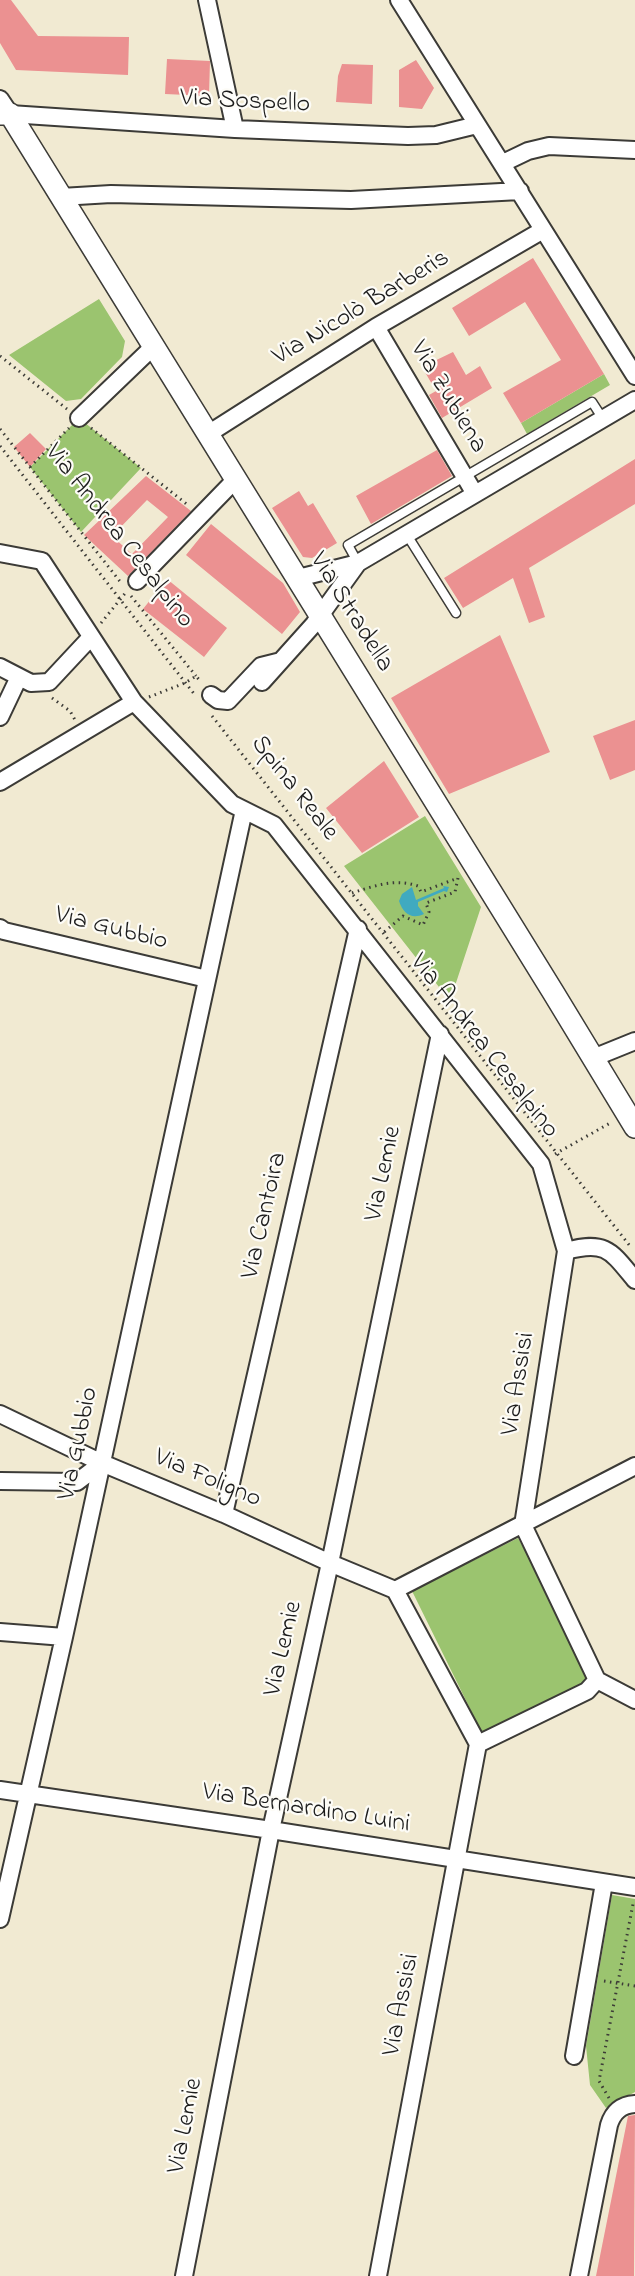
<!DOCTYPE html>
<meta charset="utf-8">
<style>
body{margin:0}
canvas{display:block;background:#f1ead2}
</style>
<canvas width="635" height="2276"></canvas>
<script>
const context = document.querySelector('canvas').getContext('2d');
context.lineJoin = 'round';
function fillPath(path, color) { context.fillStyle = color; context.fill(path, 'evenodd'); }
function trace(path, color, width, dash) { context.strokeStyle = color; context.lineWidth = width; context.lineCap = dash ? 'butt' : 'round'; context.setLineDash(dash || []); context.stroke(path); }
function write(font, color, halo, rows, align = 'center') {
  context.font = font + ' "Indie Flower",sans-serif'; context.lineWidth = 4.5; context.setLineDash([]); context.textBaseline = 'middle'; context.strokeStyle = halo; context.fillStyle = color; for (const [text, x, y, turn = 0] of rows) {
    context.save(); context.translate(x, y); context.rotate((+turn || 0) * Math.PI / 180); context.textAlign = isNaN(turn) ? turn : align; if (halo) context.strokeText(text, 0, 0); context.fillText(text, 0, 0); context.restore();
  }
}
fillPath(new Path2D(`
 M 99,299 L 125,341 L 122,357 L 81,399 L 66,401 L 9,355 Z
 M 604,374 L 610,385 L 527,434 L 521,423 Z
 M 79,418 L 141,468 L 81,532 L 30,467 Z
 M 425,816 L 481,907 L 450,1001 L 344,866 Z
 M 518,1538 L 597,1682 L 483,1735 L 412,1591 Z
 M 612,1895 L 635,1899 L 635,2092 L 606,2108 L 590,2085 L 586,2046 Z`), '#9bc46f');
fillPath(new Path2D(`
 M 443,886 L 449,887 L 447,892 L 444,891 L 418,902 L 418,906 L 424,914 C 411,920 403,913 399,901 L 402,894 L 412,887 L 416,900 L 444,888 Z`), '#40aac0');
fillPath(new Path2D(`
 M 0,0 L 11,0 L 38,36 L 129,37 L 128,75 L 16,70 L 0,43 Z
 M 167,59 L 210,61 L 209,96 L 165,94 Z
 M 416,60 L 434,88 L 422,109 L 399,107 L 399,70 Z
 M 342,64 L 373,65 L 372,104 L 336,102 L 338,76 Z
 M 533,258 L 604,374 L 521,423 L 503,393 L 561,360 L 525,302 L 469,336 L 452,308 Z
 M 453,352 L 466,375 L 480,366 L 492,388 L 442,418 L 429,395 L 436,391 L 422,367 Z
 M 30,433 L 46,449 L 30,467 L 14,447 Z
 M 437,450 L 452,476 L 371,524 L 356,496 Z
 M 635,459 L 635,504 L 529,568 L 545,617 L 529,623 L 513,578 L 463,608 L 444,578 Z
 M 146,476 L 191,511 L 128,576 L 84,535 ZM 147,500 L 168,517 L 132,554 L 112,536 Z
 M 299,491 L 308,506 L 313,503 L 337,543 L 312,558 L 303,557 L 272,508 Z
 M 211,524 L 283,583 L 300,612 L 282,634 L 186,555 Z
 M 167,579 L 227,628 L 204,657 L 143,609 Z
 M 500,635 L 550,752 L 449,794 L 391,698 Z
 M 635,720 L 635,770 L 610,780 L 593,736 Z
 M 384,761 L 419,817 L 362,853 L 326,808 Z
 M 635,2115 L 634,2276 L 596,2276 L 628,2116 Z`), '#eb9191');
const service = new Path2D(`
 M 407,535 L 456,613
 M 358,563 L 348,545 L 592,402 L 603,419`);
const minor = new Path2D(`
 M 207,0 L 235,129
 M 399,0 L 635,376
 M 0,99 L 10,114 L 235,129 L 408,136 L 436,135 L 477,125
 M 503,163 L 528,151 L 549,146 L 635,150
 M 61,197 L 111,194 L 351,200 L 520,191
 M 376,327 L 475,494
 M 79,418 L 154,346
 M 208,434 L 376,327 L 543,230
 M 0,553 L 42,561 L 134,702 L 232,804 L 274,825 L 541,1164 L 566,1251 L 523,1525
 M 298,578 L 358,563 L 635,400
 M 137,581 L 236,479
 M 0,667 L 31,683 L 49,682 L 91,637
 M 262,682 L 314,624 L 358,563
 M 211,695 L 218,700 L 228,701 L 261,666 L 281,661
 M 0,717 L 19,677
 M 0,782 L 134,702
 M 0,928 L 4,931 L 207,979
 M 593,1058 L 635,1041
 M 566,1251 C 606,1240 611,1251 635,1280
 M 0,1414 L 102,1463 L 224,1514 L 330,1563 L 395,1590
 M 0,1481 L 77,1482 L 102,1463
 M 224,1514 L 358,929
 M 523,1525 L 597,1680 L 587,1691 L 478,1744 L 395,1590 L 635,1466
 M 0,1632 L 64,1637
 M 597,1680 L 635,1700
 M 0,1790 L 271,1830 L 635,1887
 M 0,1919 L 64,1637 L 244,810
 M 574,2056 L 604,1883
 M 184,2276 L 271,1830 L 330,1563 L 440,1034
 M 378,2276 L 478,1744
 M 579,2276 L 609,2125 C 613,2112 621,2105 635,2104`);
const tertiary = new Path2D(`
 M 0,114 L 10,114 L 553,992 L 635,1127`);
trace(service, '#3c3b37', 11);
trace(minor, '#3c3b37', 20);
trace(tertiary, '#3c3b37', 24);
trace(new Path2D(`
 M 0,356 L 67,409
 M 91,428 L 189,506
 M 0,429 L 122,584
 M 0,446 L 195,695
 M 30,467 L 69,428
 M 131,596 L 196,676
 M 101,623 L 127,591
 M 149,697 L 185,683 L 196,676 L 201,682
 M 52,698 L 70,711 L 75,720
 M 212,716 L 630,1246
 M 352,893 C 374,886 395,878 418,886 L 421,892 L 458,878 L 455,892 L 426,903 L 429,912 L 423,925 L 403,916 L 383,933
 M 555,1154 L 612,1122
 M 604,1981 L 635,1986
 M 609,2098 L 599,2081 L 633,1904`), '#3c3b37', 3, [1.5, 4.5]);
trace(service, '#fff', 8);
trace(minor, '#fff', 16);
trace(tertiary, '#fff', 21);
write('26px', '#1c1c1c', '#fdfcf7', [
 ["Via Sospello",245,103,3],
 ["Via Nicolò Barberis",362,309,-31],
 ["Via Zubiena",447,398,59],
 ["Via Andrea Cesalpino",118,537,52],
 ["Via Stradella",350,613,58],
 ["Spina Reale",293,789,52],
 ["Via Gubbio",111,930,14],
 ["Via Andrea Cesalpino",483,1047,52],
 ["Via Lemie",385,1174,-78],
 ["Via Cantoira",266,1216,-77],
 ["Via Assisi",520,1384,-81],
 ["Via Gubbio",80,1444,-78],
 ["Via Foligno",207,1480,23],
 ["Via Lemie",285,1649,-77],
 ["Via Bernardino Luini",306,1810,9],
 ["Via Assisi",403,2005,-79],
 ["Via Lemie",187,2126,-79]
]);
</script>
